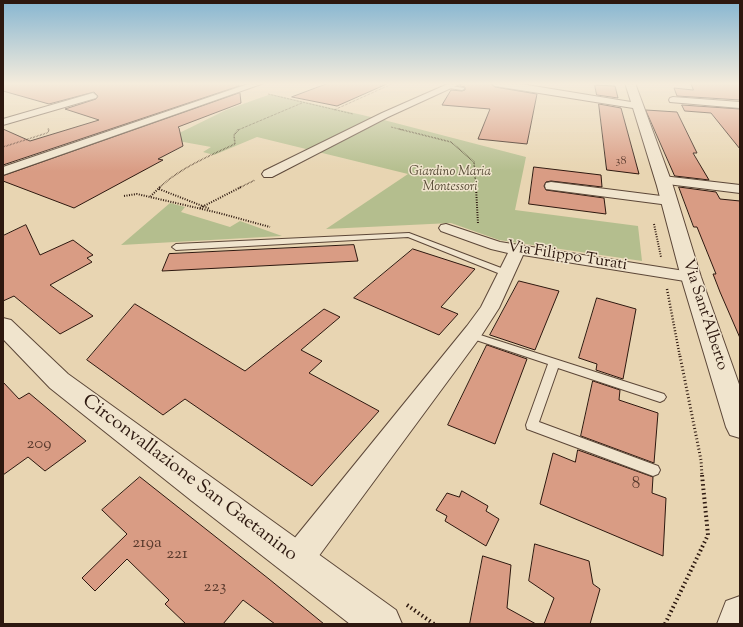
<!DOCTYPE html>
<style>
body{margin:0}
#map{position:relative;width:743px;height:627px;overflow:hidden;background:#e8d5b2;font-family:"Sorts Mill Goudy",serif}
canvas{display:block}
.frame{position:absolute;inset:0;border:4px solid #2d180f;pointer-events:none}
</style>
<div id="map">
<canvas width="743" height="627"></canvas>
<div class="frame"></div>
</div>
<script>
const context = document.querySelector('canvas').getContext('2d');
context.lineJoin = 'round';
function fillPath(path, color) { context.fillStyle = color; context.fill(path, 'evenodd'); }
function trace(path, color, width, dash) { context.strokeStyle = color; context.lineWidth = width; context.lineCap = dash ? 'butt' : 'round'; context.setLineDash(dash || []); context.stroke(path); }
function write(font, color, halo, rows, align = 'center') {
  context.font = font + ' "Sorts Mill Goudy",serif'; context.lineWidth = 3; context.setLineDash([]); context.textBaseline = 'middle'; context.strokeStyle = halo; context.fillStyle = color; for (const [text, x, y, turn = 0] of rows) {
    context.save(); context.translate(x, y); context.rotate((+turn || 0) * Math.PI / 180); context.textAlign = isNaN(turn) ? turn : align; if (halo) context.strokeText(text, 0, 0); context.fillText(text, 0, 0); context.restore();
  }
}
fillPath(new Path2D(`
 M 271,94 L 384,120 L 526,157 L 515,210 L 638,226 L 642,261 L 499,240 L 451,223 L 326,229 L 408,174 L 257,137 L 214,155 L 203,152 L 211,147 L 167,139 L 226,110 Z
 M 170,203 L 185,207 L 181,212 L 230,227 L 240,221 L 282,236 L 121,245 Z`), '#b4be8e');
const building = new Path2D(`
 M 3,83 L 239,83 L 239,86 L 3,165 L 3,129 L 30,141 L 99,120 L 65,109 L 96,99 L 98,96 L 94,92 L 49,104 L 3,91 Z
 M 329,83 L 389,83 L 337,106 L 292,97 Z
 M 463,83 L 490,83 L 495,87 L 537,94 L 527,144 L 478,139 L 490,109 L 442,105 L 451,90 L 462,91 L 465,90 L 465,87 L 460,86 Z
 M 691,83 L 740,83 L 740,100 L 677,96 L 674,88 L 693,90 Z
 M 595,85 L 615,86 L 618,98 L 597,95 Z
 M 240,93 L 241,103 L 178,127 L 179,128 L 183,146 L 158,159 L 163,160 L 74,208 L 3,181 L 3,176 Z
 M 599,104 L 621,108 L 639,174 L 607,170 Z
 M 682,105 L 740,109 L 740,149 L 711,113 L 685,111 Z
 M 646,110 L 677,112 L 697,153 L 693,153 L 709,180 L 675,176 Z
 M 534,167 L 601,175 L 602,187 L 551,181 L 546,182 L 544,186 L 546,190 L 604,198 L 606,214 L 529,204 Z
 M 679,187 L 716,192 L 720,199 L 740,201 L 740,338 L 720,292 L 713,274 L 716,274 L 697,227 L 694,227 Z
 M 26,225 L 40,255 L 73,240 L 93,255 L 87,258 L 92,262 L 50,285 L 93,316 L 60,334 L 14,296 L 3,301 L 3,236 Z
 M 354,245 L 358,261 L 162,271 L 169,254 Z
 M 413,249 L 475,269 L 441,307 L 458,314 L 439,335 L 354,298 Z
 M 519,281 L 559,291 L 535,350 L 490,335 Z
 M 597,298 L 636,309 L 623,379 L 596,370 L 597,364 L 579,358 Z
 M 135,304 L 245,371 L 324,309 L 340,317 L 301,350 L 322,361 L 309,373 L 379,411 L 312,486 L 185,399 L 163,415 L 87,360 Z
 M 487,345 L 527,359 L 495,444 L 448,425 Z
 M 593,381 L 620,390 L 619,400 L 658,413 L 654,463 L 581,436 Z
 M 3,382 L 19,399 L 29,393 L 86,441 L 45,471 L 28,457 L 3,475 Z
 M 578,450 L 653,477 L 652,493 L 666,498 L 663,556 L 540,504 L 553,453 L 575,462 Z
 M 140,477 L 269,579 L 324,624 L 275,624 L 243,600 L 223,624 L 186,624 L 165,604 L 169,600 L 127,559 L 95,591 L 82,578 L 127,534 L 102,510 Z
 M 462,491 L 488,506 L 486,511 L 499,519 L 486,546 L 445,521 L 447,516 L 436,510 L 447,493 L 459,497 Z
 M 535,544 L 589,561 L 593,584 L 600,589 L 590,624 L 544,624 L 554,598 L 529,581 Z
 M 483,556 L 511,565 L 507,608 L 536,624 L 470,624 Z`);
fillPath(building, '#d99c84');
trace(building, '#2d180f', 1);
const service = new Path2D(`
 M 451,86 L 464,88 L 464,89 L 462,90 L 449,88 Z
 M 409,233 L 509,271 L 510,273 L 509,275 L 503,275 L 408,237 L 176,250 L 172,247 L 176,244 Z
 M 471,332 L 664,394 L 666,397 L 664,400 L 660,402 L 558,368 L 539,422 L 658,466 L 660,470 L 658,474 L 653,476 L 527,429 L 526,425 L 548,364 L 467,337 L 466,335 L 467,333 Z`);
const minor = new Path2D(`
 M 251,83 L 264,83 L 3,175 L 3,167 Z
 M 450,83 L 462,83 L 388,117 L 272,177 L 264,177 L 262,174 L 264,171 L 382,113 Z
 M 93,93 L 97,96 L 96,98 L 3,125 L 3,119 Z
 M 673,97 L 740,102 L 740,108 L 670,102 L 669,100 L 670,98 Z
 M 663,176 L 740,185 L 740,193 L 659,183 L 657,180 L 659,177 Z
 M 551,182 L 669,197 L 674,198 L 676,201 L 674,204 L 669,205 L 546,189 L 545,186 L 546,183 Z
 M 446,224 L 500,242 L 691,272 L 697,273 L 700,277 L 697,281 L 691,282 L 523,255 L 499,308 L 481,336 L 307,572 L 296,576 L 285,572 L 281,561 L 285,550 L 467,326 L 481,307 L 508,253 L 491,249 L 441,231 L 439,228 L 441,225 Z`);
const tertiary = new Path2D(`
 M 491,83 L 515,83 L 631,102 L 625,83 L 635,83 L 673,186 L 701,277 L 740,387 L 740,438 L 730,435 L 726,427 L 681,277 L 657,186 L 633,108 L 495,86 Z
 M 3,318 L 11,320 L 68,374 L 396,610 L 402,624 L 350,624 L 192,501 L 50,388 L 3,339 Z
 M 740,596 L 740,624 L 717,624 L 726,601 Z`);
trace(service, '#5c4738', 2);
trace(minor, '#5c4738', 2);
trace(tertiary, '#5c4738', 2);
trace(new Path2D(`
 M 268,94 L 353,114
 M 334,110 L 394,83
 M 391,127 L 403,130
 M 48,128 L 49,130
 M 238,130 L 302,103`), '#2d180f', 1, [0.5, 1]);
trace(new Path2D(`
 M 399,129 L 451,142 L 474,162 L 476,188
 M 3,147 L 47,133 L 49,131 L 48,129
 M 159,188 C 180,168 209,156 235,144 L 234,135 L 239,129
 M 239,188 L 255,180`), '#2d180f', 1.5, [0.5, 1]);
trace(new Path2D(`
 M 160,187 L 150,197 L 219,213 L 270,227
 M 476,187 L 478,224
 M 159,189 L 210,209
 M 124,196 L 137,194 L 150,197
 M 200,208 L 241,187
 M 654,224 L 661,257`), '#2d180f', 2, [1, 1.5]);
trace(new Path2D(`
 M 667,289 L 680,357`), '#2d180f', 2.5, [1, 2]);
trace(new Path2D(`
 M 680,356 L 701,460 L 702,476`), '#2d180f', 3, [1, 2.5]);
trace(new Path2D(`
 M 407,605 L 434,624
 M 665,624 L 708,535 L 702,475`), '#2d180f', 4, [1.5, 3]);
fillPath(service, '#f0e4cd');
fillPath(minor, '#f0e4cd');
fillPath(tertiary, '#f0e4cd');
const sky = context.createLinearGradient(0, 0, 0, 171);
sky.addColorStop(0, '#87b6d1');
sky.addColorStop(0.49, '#f5ecdc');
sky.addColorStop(1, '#f5ecdc00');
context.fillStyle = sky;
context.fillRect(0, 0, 743, 171);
write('12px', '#58392c', null, [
 ["38",621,162]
]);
write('italic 13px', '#564a35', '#f0e4cd', [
 ["Giardino Maria",450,173],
 ["Montessori",450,188]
]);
write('16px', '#2d180f', '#f0e4cd', [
 ["Via Filippo Turati",567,257,9],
 ["Via Sant'Alberto",704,315,72]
]);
write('17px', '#58392c', null, [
 ["209",39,445],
 ["8",636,485],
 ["219a",147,544],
 ["221",177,555],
 ["223",215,588]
]);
write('19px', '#2d180f', '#f0e4cd', [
 ["Circonvallazione San Gaetanino",189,479,37]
]);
</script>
